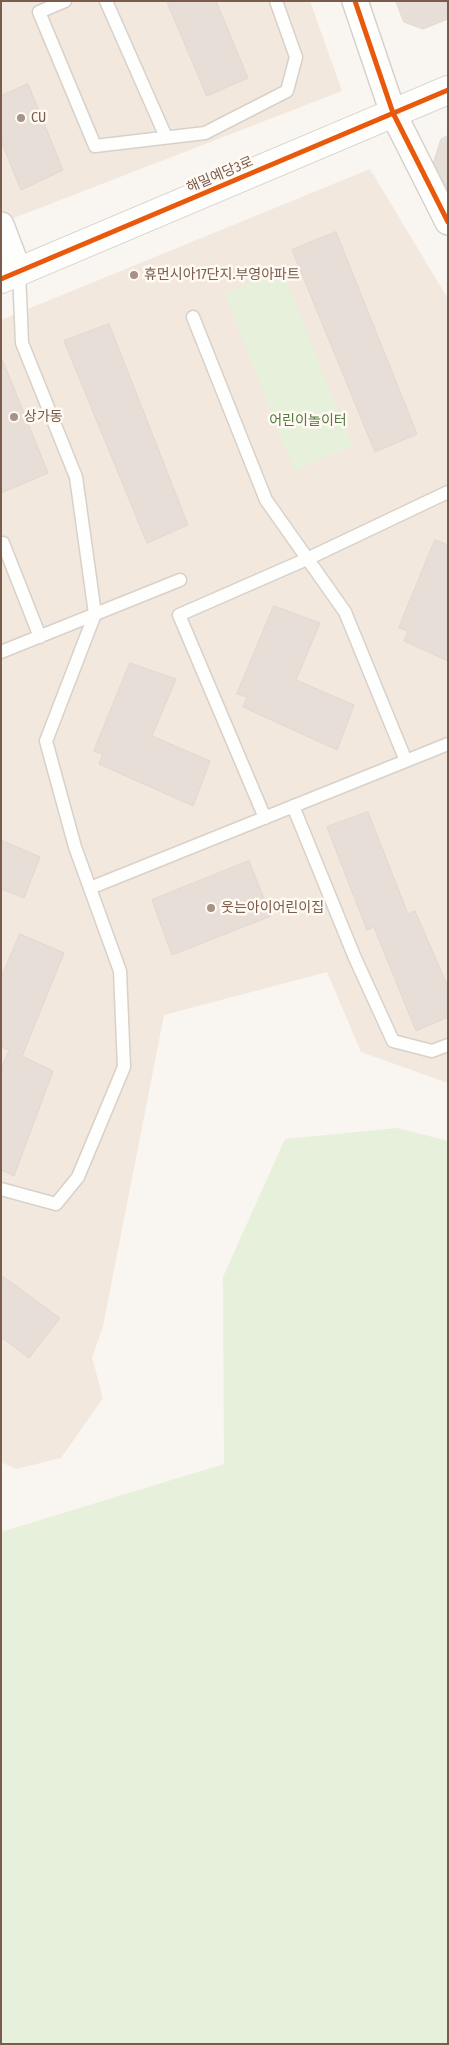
<!DOCTYPE html>
<meta charset="utf-8">
<style>
body{margin:0}
#map{position:relative;width:449px;height:2045px;overflow:hidden;background:#f9f5f0;font-family:"Fira Sans Condensed",sans-serif}
canvas{display:block}
.frame{position:absolute;inset:0;border:2px solid #7a5c4d;pointer-events:none}
</style>
<div id="map">
<canvas width="449" height="2045"></canvas>
<div class="frame"></div>
</div>
<script>
const context = document.querySelector('canvas').getContext('2d');
context.lineJoin = 'round';
function fillPath(path, color) { context.fillStyle = color; context.fill(path, 'evenodd'); }
function trace(path, color, width, dash) { context.strokeStyle = color; context.lineWidth = width; context.lineCap = dash ? 'butt' : 'round'; context.setLineDash(dash || []); context.stroke(path); }
function write(font, color, halo, rows, align = 'center') {
  context.font = font + ' "Fira Sans Condensed","Noto Sans KR",sans-serif'; context.lineWidth = 5; context.setLineDash([]); context.textBaseline = 'middle'; context.strokeStyle = halo; context.fillStyle = color; for (const [text, x, y, turn = 0] of rows) {
    context.save(); context.translate(x, y); context.rotate((+turn || 0) * Math.PI / 180); context.textAlign = isNaN(turn) ? turn : align; if (halo) context.strokeText(text, 0, 0); context.fillText(text, 0, 0); context.restore();
  }
}
fillPath(new Path2D(`
 M 1,1 L 310,1 L 342,91 L 1,223 Z
 M 370,169 L 448,299 L 448,1083 L 361,1052 L 327,972 L 164,1015 L 103,1326 L 92,1358 L 103,1398 L 61,1458 L 16,1469 L 1,1462 L 1,320 Z`), '#f2e8de');
fillPath(new Path2D(`
 M 282,269 L 352,446 L 294,471 L 225,294 Z
 M 398,1128 L 448,1141 L 448,2044 L 1,2044 L 1,1532 L 224,1464 L 223,1277 L 285,1139 Z`), '#e7f0db');
const building = new Path2D(`
 M 167,1 L 216,1 L 248,78 L 207,96 Z
 M 396,1 L 448,1 L 448,19 L 423,29 L 404,22 Z
 M 28,84 L 63,170 L 21,190 L 1,141 L 1,96 Z
 M 448,136 L 448,191 L 433,164 L 441,139 Z
 M 336,232 L 417,434 L 375,452 L 292,250 Z
 M 109,324 L 188,525 L 147,543 L 64,341 Z
 M 3,361 L 48,473 L 1,493 L 1,362 Z
 M 435,540 L 448,545 L 448,661 L 404,641 L 408,631 L 399,628 Z
 M 274,606 L 320,623 L 296,680 L 354,705 L 337,750 L 243,707 L 247,697 L 237,694 Z
 M 130,663 L 176,679 L 152,736 L 210,761 L 193,806 L 99,764 L 103,754 L 94,751 Z
 M 368,812 L 408,914 L 415,911 L 448,987 L 448,1017 L 416,1031 L 374,927 L 367,930 L 327,827 Z
 M 1,840 L 40,857 L 24,898 L 1,889 Z
 M 249,861 L 271,916 L 172,955 L 152,900 Z
 M 20,934 L 64,953 L 22,1056 L 53,1071 L 14,1176 L 1,1170 L 1,1069 L 9,1050 L 1,1047 L 1,978 Z
 M 1,1275 L 60,1318 L 29,1358 L 1,1337 Z`);
fillPath(building, '#e6ded7');
trace(building, '#e2d8d2', 1);
const service = new Path2D(`
 M 65,1 L 39,12 L 95,146 L 205,133 L 287,91 L 296,57 L 276,1
 M 106,1 L 166,137
 M 193,317 L 266,500 L 345,612 L 406,761
 M 3,543 L 40,637
 M 1,652 L 180,580
 M 293,806 L 355,958 L 393,1041 L 432,1051 L 448,1045
 M 265,818 L 179,615 L 307,559 L 448,492
 M 90,888 L 448,744
 M 1,1189 L 56,1204 L 78,1177 L 124,1067 L 120,971 L 75,847 L 46,741 L 95,614 L 76,477 L 22,343 L 19,272`);
const minor = new Path2D(`
 M 355,1 L 393,113 L 448,222
 M 1,225 L 19,272`);
const tertiary = new Path2D(`
 M 1,279 L 448,90`);
trace(service, '#d7d1cb', 15);
trace(minor, '#d7d1cb', 28);
trace(tertiary, '#d7d1cb', 30);
trace(service, '#fefefd', 12);
trace(minor, '#fefefd', 25);
trace(tertiary, '#fefefd', 28);
trace(new Path2D(`
 M 355,1 L 393,113 L 448,222
 M 1,279 L 448,90`), '#e8590c', 5);
for (const [x, y, r, color] of [
 [21,118,5,"#a69286"],
 [134,275,5,"#a69286"],
 [14,417,5,"#a69286"],
 [211,908,5,"#a69286"]
]) { const dot = new Path2D(); dot.arc(x, y, r, 0, 2 * Math.PI); context.fillStyle = color; context.fill(dot); trace(dot, '#fffaf3', 2); }
write('14px', '#7a5c4d', '#fffaf3', [
 ["CU",31,118],
 ["휴먼시아17단지.부영아파트",144,275],
 ["상가동",24,417],
 ["웃는아이어린이집",221,908]
], 'left');
write('14px', '#7a5c4d', '#fffaf3', [
 ["해밀예당3로",220,175,-23]
]);
write('14px', '#537a41', '#fffaf3', [
 ["어린이놀이터",308,421]
]);
</script>
